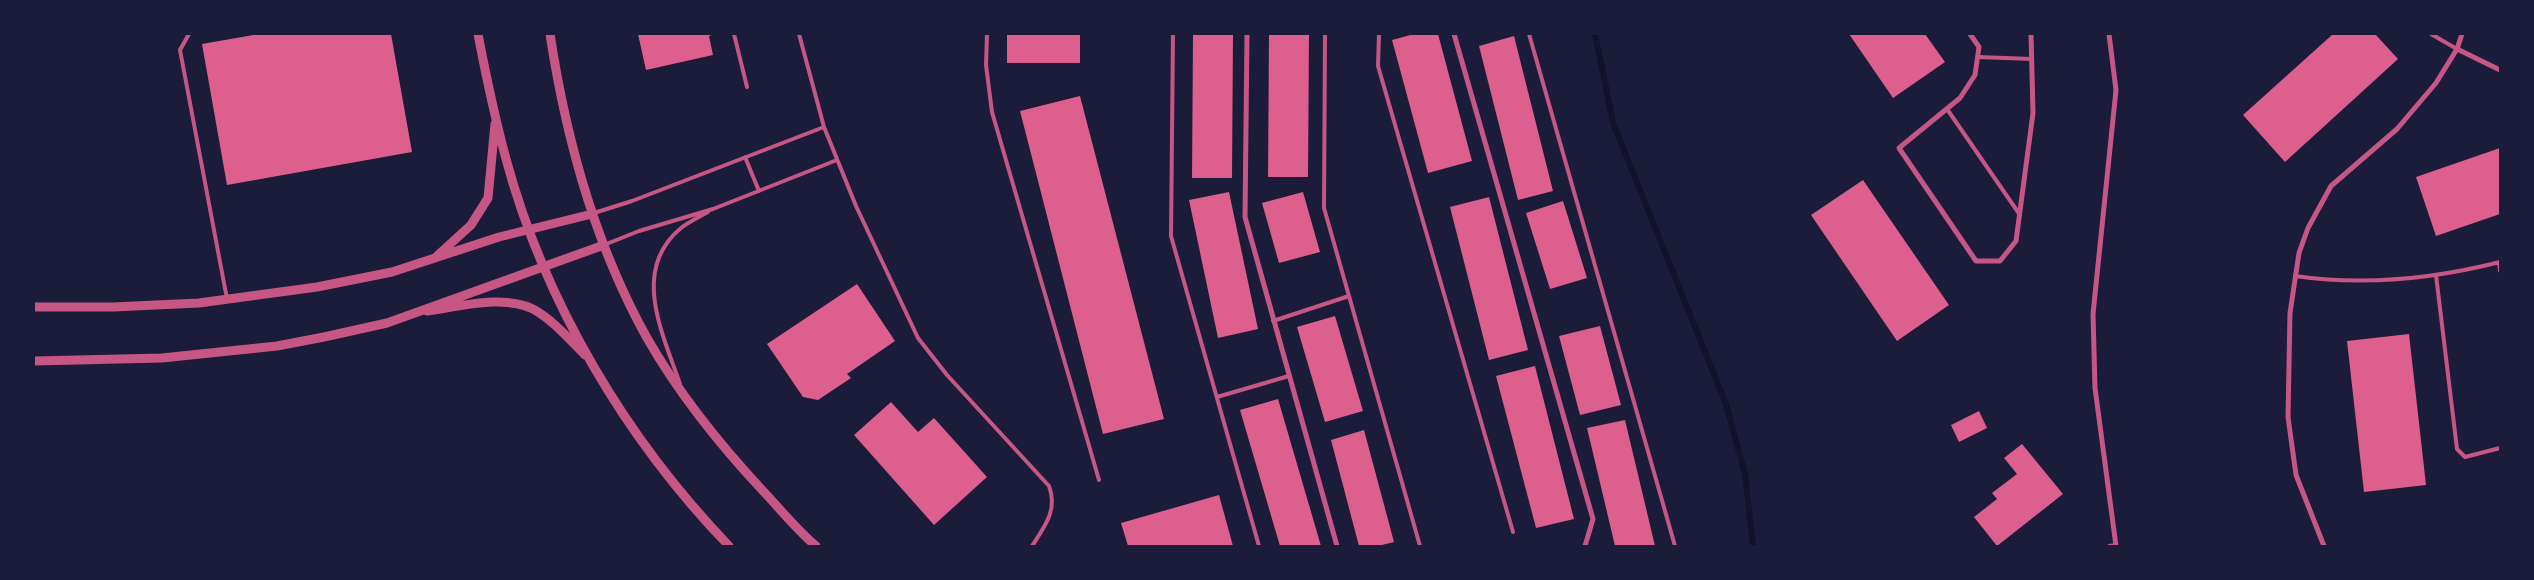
<!DOCTYPE html>
<style>
body{margin:0}
#map{position:relative;width:2534px;height:580px;overflow:hidden;background:#1b1b3a;font-family:"Archivo Narrow",sans-serif}
canvas{display:block}
.frame{position:absolute;inset:0;border:35px solid #1b1b3a;pointer-events:none}
</style>
<div id="map">
<canvas width="2534" height="580"></canvas>
<div class="frame"></div>
</div>
<script>
const context = document.querySelector('canvas').getContext('2d');
context.lineJoin = 'round';
function trace(path, color, width, dash) { context.strokeStyle = color; context.lineWidth = width; context.lineCap = dash ? 'butt' : 'round'; context.setLineDash(dash || []); context.stroke(path); }
function fillPath(path, color) { context.fillStyle = color; context.fill(path, 'evenodd'); }
trace(new Path2D(`
 M 1595,34 L 1613,123 L 1726,404 L 1745,474 L 1753,546`), '#12122b', 6);
fillPath(new Path2D(`
 M 259,34 L 391,34 L 412,152 L 227,185 L 202,44 Z
 M 638,34 L 715,34 L 709,36 L 713,55 L 646,70 Z
 M 1007,34 L 1080,34 L 1080,63 L 1007,63 Z
 M 1193,34 L 1233,34 L 1232,178 L 1192,178 Z
 M 1269,34 L 1309,34 L 1308,177 L 1268,177 Z
 M 1414,34 L 1438,34 L 1472,161 L 1428,173 L 1392,40 Z
 M 1849,34 L 1925,34 L 1945,62 L 1893,98 Z
 M 2333,34 L 2375,34 L 2398,59 L 2285,162 L 2243,115 Z
 M 1514,36 L 1553,191 L 1518,200 L 1479,46 Z
 M 1080,96 L 1164,419 L 1103,434 L 1020,111 Z
 M 2500,148 L 2500,214 L 2436,236 L 2416,177 Z
 M 1863,180 L 1949,305 L 1897,341 L 1811,215 Z
 M 1229,192 L 1258,329 L 1218,338 L 1189,200 Z
 M 1303,192 L 1320,252 L 1279,263 L 1262,203 Z
 M 1489,197 L 1528,350 L 1489,360 L 1450,207 Z
 M 1563,201 L 1587,278 L 1550,289 L 1526,213 Z
 M 857,284 L 895,341 L 847,374 L 851,378 L 818,400 L 803,397 L 767,344 Z
 M 1335,316 L 1363,411 L 1325,422 L 1297,327 Z
 M 1600,326 L 1621,405 L 1580,415 L 1559,336 Z
 M 2409,334 L 2426,485 L 2364,492 L 2347,341 Z
 M 1535,366 L 1574,519 L 1536,528 L 1496,376 Z
 M 1278,399 L 1321,546 L 1280,546 L 1240,410 Z
 M 891,402 L 918,432 L 934,418 L 987,477 L 934,525 L 854,435 Z
 M 1979,411 L 1987,428 L 1959,442 L 1951,425 Z
 M 1625,420 L 1655,546 L 1615,546 L 1587,428 Z
 M 1364,430 L 1394,542 L 1378,546 L 1359,546 L 1331,440 Z
 M 2022,444 L 2063,494 L 1997,546 L 1974,517 L 1997,499 L 1992,493 L 2017,474 L 2004,458 Z
 M 1219,495 L 1233,546 L 1128,546 L 1121,523 Z`), '#dd5f8e');
trace(new Path2D(`
 M 189,34 L 180,50 L 227,299
 M 734,34 L 747,87
 M 799,34 L 824,127 L 856,206 L 918,338 L 947,375 L 1049,486 C 1058,510 1045,526 1032,546
 M 987,34 L 986,65 L 992,112 L 1099,480
 M 1173,34 L 1171,236 L 1259,546
 M 1325,34 L 1324,208 L 1420,546
 M 1379,34 L 1378,66 L 1513,532
 M 1529,34 L 1675,546
 M 2431,34 L 2457,49
 M 1978,57 L 2032,59
 M 1947,109 L 2020,215
 M 745,157 L 759,191
 M 594,213 L 632,201 L 824,127
 M 604,245 L 639,231 L 713,209 L 837,160
 M 2499,262 L 2500,271
 M 2436,275 L 2457,449 L 2465,457 L 2500,448
 M 2295,276 C 2364,286 2433,279 2500,262
 M 1273,321 L 1349,296
 M 680,384 C 663,334 630,270 681,228 C 689,222 699,217 708,212
 M 1217,397 L 1289,376
 M 2109,546 L 2116,545`), '#c65784', 4);
trace(new Path2D(`
 M 1247,34 L 1245,217 L 1337,546
 M 1454,34 L 1593,519 L 1585,546
 M 1970,34 L 1979,47 L 1975,75 L 1960,98 L 1899,148 L 1976,261 L 2000,261 L 2016,241 L 2033,113 L 2031,34
 M 2109,34 L 2116,90 L 2093,314 L 2095,388 L 2116,546
 M 2457,49 L 2500,70
 M 2324,546 L 2296,475 L 2288,417 L 2290,313 L 2299,253 L 2308,228 L 2331,186 L 2397,129 L 2436,83 L 2457,49 L 2462,34`), '#c65784', 5);
trace(new Path2D(`
 M 478,34 C 486,76 495,118 506,159 C 545,303 626,439 729,546
 M 550,34 C 566,139 595,245 647,338 C 679,394 720,445 764,492 C 781,510 797,530 816,546
 M 437,256 L 471,225 L 488,198 L 495,124
 M 34,307 L 113,307 L 199,303 L 317,287 L 392,272 L 499,237 L 592,214
 M 427,311 C 459,307 503,294 533,309 C 553,320 569,339 585,355
 M 34,361 L 162,358 L 277,346 L 324,337 L 387,323 L 604,245`), '#c65784', 9);
</script>
